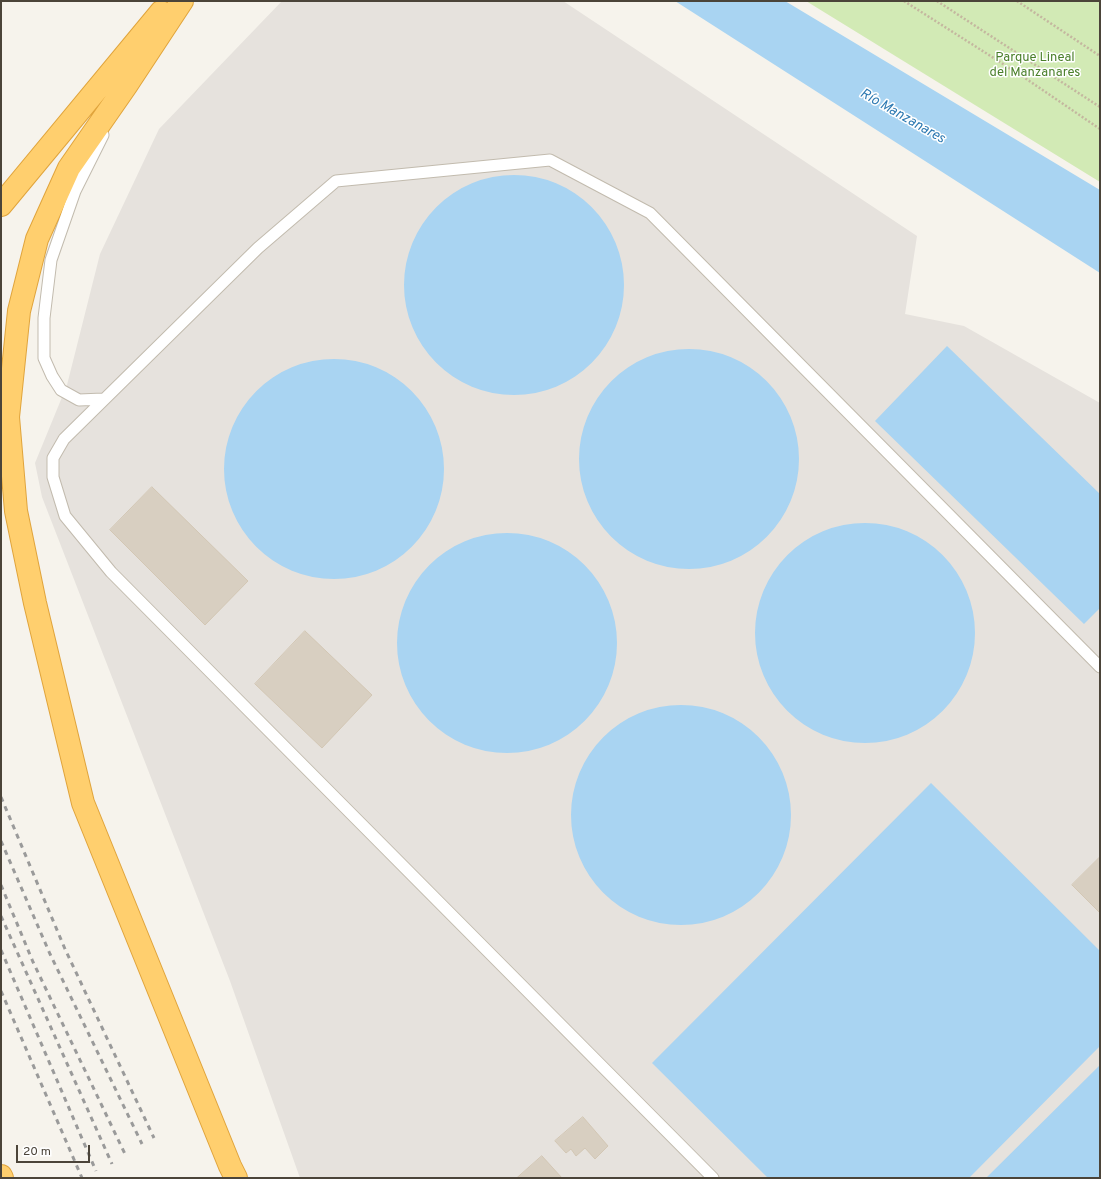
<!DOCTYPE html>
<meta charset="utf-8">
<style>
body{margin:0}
#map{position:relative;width:1101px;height:1179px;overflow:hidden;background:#f6f3ec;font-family:Overpass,sans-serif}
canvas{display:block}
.frame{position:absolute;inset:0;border:2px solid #4b4439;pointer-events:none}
.scale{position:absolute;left:16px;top:1145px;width:74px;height:18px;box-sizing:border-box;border:2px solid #4b4439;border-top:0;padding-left:5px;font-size:12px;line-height:14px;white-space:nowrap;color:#4b4439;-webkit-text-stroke:3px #fff;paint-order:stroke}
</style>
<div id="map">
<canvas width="1101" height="1179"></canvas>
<div class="frame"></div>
<div class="scale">20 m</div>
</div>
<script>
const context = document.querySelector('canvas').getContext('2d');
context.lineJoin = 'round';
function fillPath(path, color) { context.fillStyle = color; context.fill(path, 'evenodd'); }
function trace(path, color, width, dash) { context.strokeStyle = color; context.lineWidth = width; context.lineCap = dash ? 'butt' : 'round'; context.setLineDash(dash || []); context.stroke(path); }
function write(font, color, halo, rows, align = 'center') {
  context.font = font + ' Overpass,sans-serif'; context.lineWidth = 3; context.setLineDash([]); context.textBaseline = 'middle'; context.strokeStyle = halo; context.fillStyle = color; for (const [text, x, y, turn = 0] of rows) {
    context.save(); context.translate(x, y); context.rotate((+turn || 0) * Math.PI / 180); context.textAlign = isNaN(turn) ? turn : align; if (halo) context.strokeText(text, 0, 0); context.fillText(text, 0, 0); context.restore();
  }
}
fillPath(new Path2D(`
 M 282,1 L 563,1 L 917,236 L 905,314 L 964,326 L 1100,403 L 1100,1178 L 300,1178 L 230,981 L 42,497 L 35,463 L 67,385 L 100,254 L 159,129 Z`), '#e6e2dd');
fillPath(new Path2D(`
 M 806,1 L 1100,1 L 1100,182 Z`), '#d2eab5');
fillPath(new Path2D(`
 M 675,1 L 785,1 L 1100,190 L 1100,273 Z
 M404 285a110 110 0 1 1 220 0a110 110 0 1 1-220 0Z
 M 947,346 L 1100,494 L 1100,608 L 1084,624 L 875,421 Z
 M579 459a110 110 0 1 1 220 0a110 110 0 1 1-220 0Z
 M224 469a110 110 0 1 1 220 0a110 110 0 1 1-220 0Z
 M755 633a110 110 0 1 1 220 0a110 110 0 1 1-220 0Z
 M397 643a110 110 0 1 1 220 0a110 110 0 1 1-220 0Z
 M571 815a110 110 0 1 1 220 0a110 110 0 1 1-220 0Z
 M 931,783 L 1100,951 L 1100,1046 L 969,1178 L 768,1178 L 652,1063 Z
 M 1100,1065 L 1100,1178 L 986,1178 Z`), '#a9d4f2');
const building = new Path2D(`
 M 152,487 L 248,581 L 205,625 L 110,530 Z
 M 305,631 L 372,695 L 322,748 L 255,684 Z
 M 1100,857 L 1100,913 L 1072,885 Z
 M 583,1117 L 608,1146 L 595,1159 L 585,1148 L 576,1156 L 571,1149 L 566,1153 L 555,1141 Z
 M 542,1156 L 562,1178 L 517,1178 Z`);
fillPath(building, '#d8cfc1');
trace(building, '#d3c7b4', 1);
const service = new Path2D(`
 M 103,135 L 75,191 L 51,260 L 44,318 L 44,358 L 52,376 L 61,390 L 79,400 L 103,399
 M 713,1178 L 111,572 L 65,516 L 53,477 L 53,458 L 64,439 L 258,248 L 336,181 L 550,160 L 650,213 L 1100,667`);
const motorway = new Path2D(`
 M 182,1 L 126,86 L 69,168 L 37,239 L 19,311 L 8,417 L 16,511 L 35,603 L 83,803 L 230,1166 L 236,1178
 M 1,205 L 161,12
 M 1,1176 L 2,1178`);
trace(service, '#c2bbae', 13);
trace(motorway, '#e0a43c', 24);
trace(new Path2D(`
 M 904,1 L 1022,76 L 1100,129
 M 937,1 L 1100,107
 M 1017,1 L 1100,56`), '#c4b79f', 2.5, [2, 2]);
trace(service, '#fff', 11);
trace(motorway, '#ffcf6e', 22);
trace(new Path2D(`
 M 1,797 L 65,949 L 154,1138
 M 1,841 L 50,954 L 142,1144
 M 1,885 L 33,962 L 126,1156
 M 1,916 L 112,1164
 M 1,950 L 96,1171
 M 1,991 L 82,1178`), '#9a9a9a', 3, [5, 5]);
write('13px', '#4a7f2a', '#fff', [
 ["Parque Lineal",1035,58],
 ["del Manzanares",1035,73]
]);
write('italic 14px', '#2e7ab2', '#fff', [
 ["Río Manzanares",902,117,30]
]);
</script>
